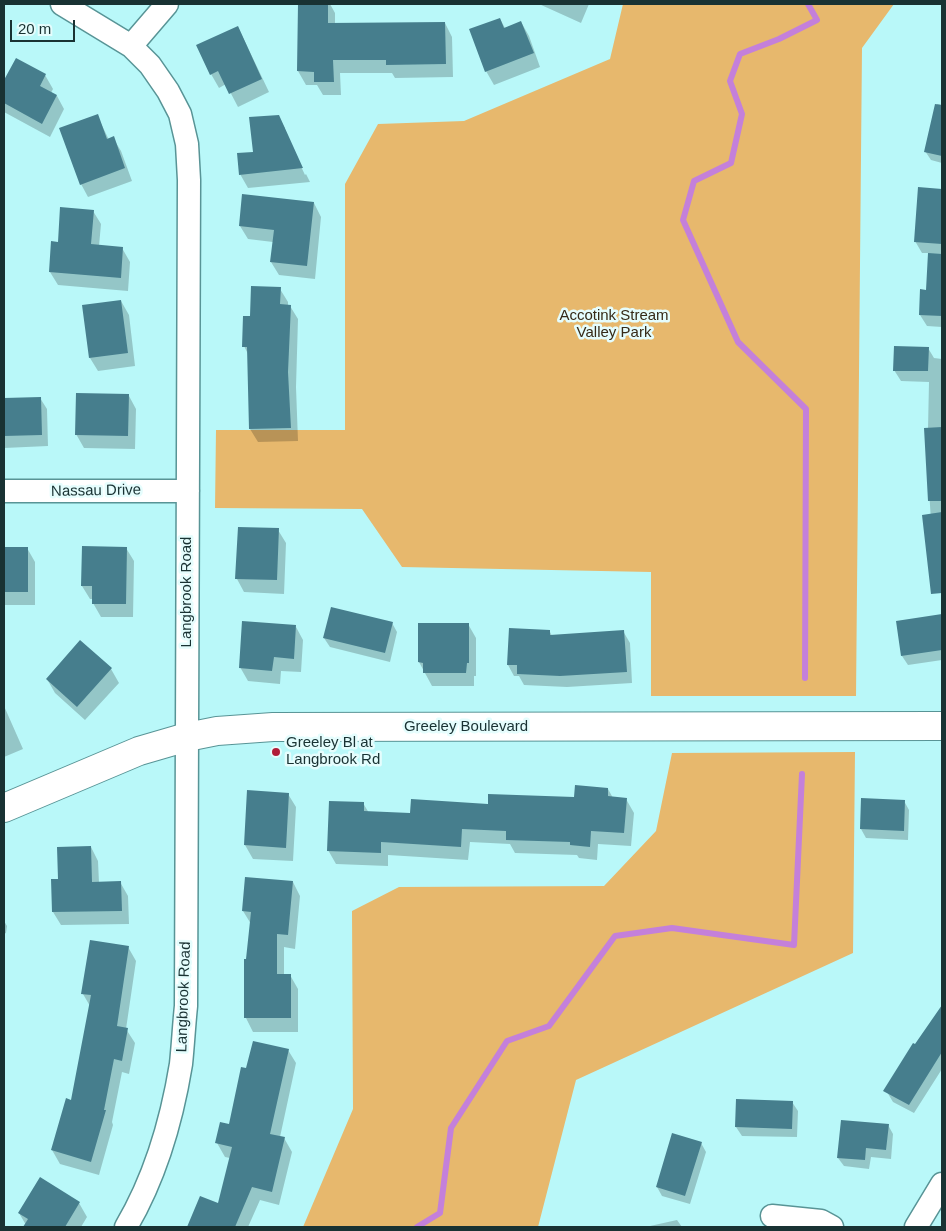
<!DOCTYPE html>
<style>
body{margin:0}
#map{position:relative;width:946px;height:1231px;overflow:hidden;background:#b9f8f9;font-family:Helvetica,sans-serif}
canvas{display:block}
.frame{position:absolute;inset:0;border:5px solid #193233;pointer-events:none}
.scale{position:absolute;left:10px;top:20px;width:65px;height:22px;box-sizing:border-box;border:2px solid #193233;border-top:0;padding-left:6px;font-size:15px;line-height:18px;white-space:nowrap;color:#193233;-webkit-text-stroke:4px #e5fdfd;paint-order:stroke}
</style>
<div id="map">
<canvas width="946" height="1231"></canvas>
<div class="frame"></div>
<div class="scale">20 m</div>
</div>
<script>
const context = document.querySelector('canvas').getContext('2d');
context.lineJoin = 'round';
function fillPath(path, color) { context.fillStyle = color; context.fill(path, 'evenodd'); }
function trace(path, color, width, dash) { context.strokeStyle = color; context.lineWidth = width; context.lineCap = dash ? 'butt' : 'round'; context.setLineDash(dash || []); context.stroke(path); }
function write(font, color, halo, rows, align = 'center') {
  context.font = font + ' Helvetica,sans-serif'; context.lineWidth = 5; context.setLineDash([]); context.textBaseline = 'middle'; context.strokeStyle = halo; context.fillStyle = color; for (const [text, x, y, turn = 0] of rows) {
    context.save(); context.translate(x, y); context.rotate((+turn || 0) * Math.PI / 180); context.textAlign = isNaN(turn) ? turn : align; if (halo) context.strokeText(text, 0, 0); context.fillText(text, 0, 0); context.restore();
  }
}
fillPath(new Path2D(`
 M 623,4 L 894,4 L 862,48 L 856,696 L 651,696 L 651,572 L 402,567 L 362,509 L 215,508 L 216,430 L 345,430 L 345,184 L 378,124 L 464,121 L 610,59 Z
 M 855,752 L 853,953 L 576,1080 L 538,1227 L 303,1227 L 353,1109 L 352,911 L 399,887 L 604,886 L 656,831 L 672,753 Z`), '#e7b86d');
fillPath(new Path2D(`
 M 299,4 L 330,4 L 335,13 L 335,24 L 445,23 L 452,37 L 453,77 L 395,78 L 392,73 L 340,73 L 341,95 L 323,95 L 317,85 L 306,85 L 298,71 Z
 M 539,4 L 589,4 L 581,23 Z
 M 500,19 L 505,28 L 521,22 L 529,36 L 540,67 L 494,85 L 486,71 Z
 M 238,27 L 269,92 L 238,107 L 226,84 L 219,88 L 211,74 Z
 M 16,60 L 45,75 L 53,89 L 51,93 L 57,96 L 64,109 L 50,137 L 4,112 L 4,83 Z
 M 937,104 L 942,105 L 942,163 L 931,160 L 925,151 Z
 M 97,115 L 109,140 L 113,138 L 121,151 L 132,181 L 88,197 L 81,184 Z
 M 278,116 L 285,128 L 283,128 L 305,175 L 306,174 L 310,182 L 248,188 L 240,174 Z
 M 919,188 L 942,190 L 942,327 L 927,326 L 920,315 L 927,291 L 929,253 L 922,253 L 915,241 Z
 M 314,203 L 321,217 L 315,279 L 279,275 L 271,262 L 273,242 L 248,239 L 240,226 Z
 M 93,211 L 101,224 L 99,246 L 122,248 L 130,262 L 128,291 L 58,285 L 50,272 L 59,243 Z
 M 280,289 L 288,302 L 288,306 L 290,306 L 298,319 L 296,387 L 298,441 L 258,442 L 250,429 L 248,354 L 244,346 Z
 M 121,301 L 129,315 L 135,366 L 98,371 L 90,358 L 83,306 Z
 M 928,348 L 934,358 L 942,359 L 942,581 L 935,582 L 925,429 L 928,429 L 929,382 L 901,381 L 894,370 Z
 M 129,396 L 136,409 L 135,449 L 84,448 L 76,434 Z
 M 40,398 L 47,409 L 48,446 L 4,448 L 4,399 Z
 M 278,530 L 286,543 L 284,594 L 244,592 L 237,579 Z
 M 4,548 L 27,548 L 35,562 L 35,605 L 4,605 Z
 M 126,548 L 134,561 L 133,617 L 101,617 L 93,603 L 93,599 L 90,599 L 82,586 Z
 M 942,615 L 942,660 L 908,665 L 902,656 L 898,622 Z
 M 392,623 L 397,632 L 390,662 L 330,647 L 324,638 Z
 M 468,624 L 476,638 L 476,676 L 474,676 L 474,686 L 432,686 L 419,662 Z
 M 296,627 L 303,640 L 301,672 L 281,671 L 280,684 L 248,681 L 240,667 Z
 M 623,631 L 630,643 L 632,683 L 567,687 L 524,685 L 519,676 L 514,676 L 508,665 L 550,632 L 552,636 Z
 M 111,669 L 119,683 L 85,720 L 55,693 L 47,679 Z
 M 4,706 L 23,749 L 4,757 Z
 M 608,789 L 613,798 L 626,799 L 634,813 L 631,846 L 598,844 L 597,860 L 579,858 L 577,855 L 515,853 L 510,844 L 470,842 L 468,860 L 388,855 L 388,866 L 336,864 L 328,850 L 363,803 L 369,813 L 411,815 L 489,805 L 575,798 Z
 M 248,792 L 288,794 L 296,807 L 293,861 L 253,859 L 245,845 Z
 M 904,801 L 909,810 L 908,840 L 866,838 L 861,829 Z
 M 942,804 L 942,832 L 941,830 Z
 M 91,847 L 98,861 L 99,883 L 120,882 L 128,896 L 129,924 L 61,925 L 53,912 L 59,880 Z
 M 293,882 L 300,896 L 295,949 L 284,947 L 284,975 L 290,975 L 298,989 L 298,1032 L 253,1032 L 246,1018 L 245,961 L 247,961 L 251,924 L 243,911 Z
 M 4,921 L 7,926 L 6,933 L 4,934 Z
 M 128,947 L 136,961 L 126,1029 L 135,1043 L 129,1074 L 122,1072 L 112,1122 L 113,1125 L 99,1175 L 60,1164 L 52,1150 L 72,1101 L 90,1006 L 83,994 Z
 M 942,1007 L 942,1069 L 914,1113 L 893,1102 L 887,1092 L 916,1046 Z
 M 288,1050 L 296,1063 L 280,1137 L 284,1138 L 292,1152 L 279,1205 L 260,1200 L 248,1227 L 188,1227 L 201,1197 L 219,1205 L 230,1158 L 225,1157 L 217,1143 L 230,1125 L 247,1070 Z
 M 737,1101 L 792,1102 L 798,1111 L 797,1137 L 742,1136 L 736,1127 Z
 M 888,1125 L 893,1134 L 891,1159 L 871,1157 L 869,1169 L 844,1166 L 838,1158 Z
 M 701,1143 L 706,1152 L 690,1204 L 662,1196 L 657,1187 Z
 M 40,1179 L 79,1203 L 87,1217 L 81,1227 L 24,1227 L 26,1225 L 19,1213 Z
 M 677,1220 L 682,1227 L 650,1227 L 650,1226 Z`), '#0003');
trace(new Path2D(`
 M 805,678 L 806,409 L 738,342 L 683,220 L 694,181 L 731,163 L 742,114 L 730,81 L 740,54 L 779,39 L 817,20 L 808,4
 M 417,1227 L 440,1213 L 451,1128 L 507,1041 L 549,1026 L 615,936 L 672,928 L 794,945 L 802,774`), '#c480da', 6);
fillPath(new Path2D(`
 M 298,4 L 328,4 L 328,23 L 445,22 L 446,64 L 386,65 L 386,60 L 333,60 L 334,82 L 314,82 L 314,72 L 297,71 Z
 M 500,18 L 504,28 L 521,21 L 534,53 L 485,72 L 469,29 Z
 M 238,26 L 262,79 L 229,94 L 218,71 L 210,75 L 196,45 Z
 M 16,58 L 46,74 L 40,86 L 57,95 L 42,124 L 4,103 L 4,80 Z
 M 935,104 L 942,105 L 942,156 L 924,152 Z
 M 98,114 L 107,139 L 114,136 L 125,168 L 80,185 L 59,128 Z
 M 279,115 L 303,168 L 239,175 L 237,153 L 253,152 L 249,117 Z
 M 918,187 L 942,189 L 942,244 L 914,242 Z
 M 242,194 L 314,202 L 307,266 L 270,262 L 274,230 L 239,226 Z
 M 60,207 L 94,210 L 91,244 L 123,247 L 121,278 L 49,272 L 51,241 L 58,242 Z
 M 928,253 L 942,254 L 942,316 L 919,315 L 920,289 L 926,290 Z
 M 251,286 L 281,287 L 280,304 L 291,305 L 288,372 L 291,428 L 249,429 L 247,347 L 242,347 L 243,316 L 250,316 Z
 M 121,300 L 128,353 L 89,358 L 82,305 Z
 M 894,346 L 929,347 L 928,371 L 893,371 Z
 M 76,393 L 129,394 L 128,436 L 75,435 Z
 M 41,397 L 42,435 L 4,436 L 4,398 Z
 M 942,427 L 942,501 L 928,501 L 924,428 Z
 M 942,512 L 942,593 L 931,594 L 922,515 Z
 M 238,527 L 279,528 L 277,580 L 235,579 Z
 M 82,546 L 127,547 L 126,604 L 92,604 L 92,586 L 81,586 Z
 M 4,547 L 28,547 L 28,592 L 4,592 Z
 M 331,607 L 393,622 L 385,653 L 323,638 Z
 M 942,614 L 942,650 L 901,656 L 896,621 Z
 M 242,621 L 296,625 L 294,659 L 274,657 L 272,671 L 239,668 Z
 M 418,623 L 469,623 L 469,663 L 467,663 L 466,673 L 423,673 L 423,663 L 418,662 Z
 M 509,628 L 550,630 L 550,635 L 624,630 L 627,672 L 560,676 L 517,674 L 517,665 L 507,665 Z
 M 80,640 L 112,668 L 77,707 L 46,679 Z
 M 575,785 L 608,788 L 608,796 L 627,798 L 624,833 L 591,831 L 590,847 L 570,845 L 570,842 L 506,840 L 506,831 L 462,829 L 461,847 L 381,842 L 381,853 L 327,851 L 329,801 L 364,802 L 364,811 L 410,813 L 411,799 L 488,804 L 488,794 L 574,797 Z
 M 247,790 L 289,793 L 286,848 L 244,845 Z
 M 861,798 L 905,800 L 904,831 L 860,829 Z
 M 91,846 L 92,882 L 121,881 L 122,911 L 52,912 L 51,879 L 58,879 L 57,847 Z
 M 245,877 L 293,881 L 288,935 L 277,934 L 277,974 L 291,974 L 291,1018 L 244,1018 L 244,959 L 246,959 L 251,912 L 242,911 Z
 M 90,940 L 129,946 L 117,1026 L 128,1028 L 122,1061 L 114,1059 L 104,1110 L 106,1110 L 91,1162 L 51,1150 L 66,1098 L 71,1100 L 91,995 L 81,994 Z
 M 942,1005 L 942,1052 L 909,1105 L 883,1091 L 913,1043 L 915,1044 Z
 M 253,1041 L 289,1049 L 270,1134 L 285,1137 L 272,1192 L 252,1187 L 235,1227 L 187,1227 L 200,1196 L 218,1203 L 232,1147 L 215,1143 L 220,1122 L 229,1124 L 241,1067 L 246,1068 Z
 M 736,1099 L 793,1101 L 792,1129 L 735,1127 Z
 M 841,1120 L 889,1124 L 886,1150 L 866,1148 L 865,1160 L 837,1158 Z
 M 672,1133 L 702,1142 L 685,1196 L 656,1187 Z
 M 40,1177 L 80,1202 L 65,1227 L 23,1227 L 28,1219 L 18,1213 Z`), '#467e8d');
const minor = new Path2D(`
 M 62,4 L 131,46 L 150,65 L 168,91 L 180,114 L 187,144 L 189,180 L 186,1006 C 184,1025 183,1045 181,1064 C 172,1119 155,1178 126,1227
 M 131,46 L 167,4
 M 4,491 L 188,491
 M 772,1216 L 821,1221 L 832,1227
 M 916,1227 L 942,1184`);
const tertiary = new Path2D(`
 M 4,808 L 139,751 L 187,737 L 217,731 L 273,727 L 942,726`);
trace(minor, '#589496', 25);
trace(tertiary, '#589496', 30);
trace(minor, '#fff', 22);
trace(tertiary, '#fff', 28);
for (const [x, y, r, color] of [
 [276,752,5,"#b01d39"]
]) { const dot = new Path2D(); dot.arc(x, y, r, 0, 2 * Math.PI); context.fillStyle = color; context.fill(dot); trace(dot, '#e5fdfd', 2); }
write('15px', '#362a17', '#e5fdfd', [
 ["Accotink Stream",614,316],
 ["Valley Park",614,333]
]);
write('15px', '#193233', '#e5fdfd', [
 ["Nassau Drive",96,491,-1],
 ["Langbrook Road",187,592,-90],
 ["Greeley Boulevard",466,727],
 ["Langbrook Road",184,997,-88]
]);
write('15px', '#193233', '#e5fdfd', [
 ["Greeley Bl at",286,743],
 ["Langbrook Rd",286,760]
], 'left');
</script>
